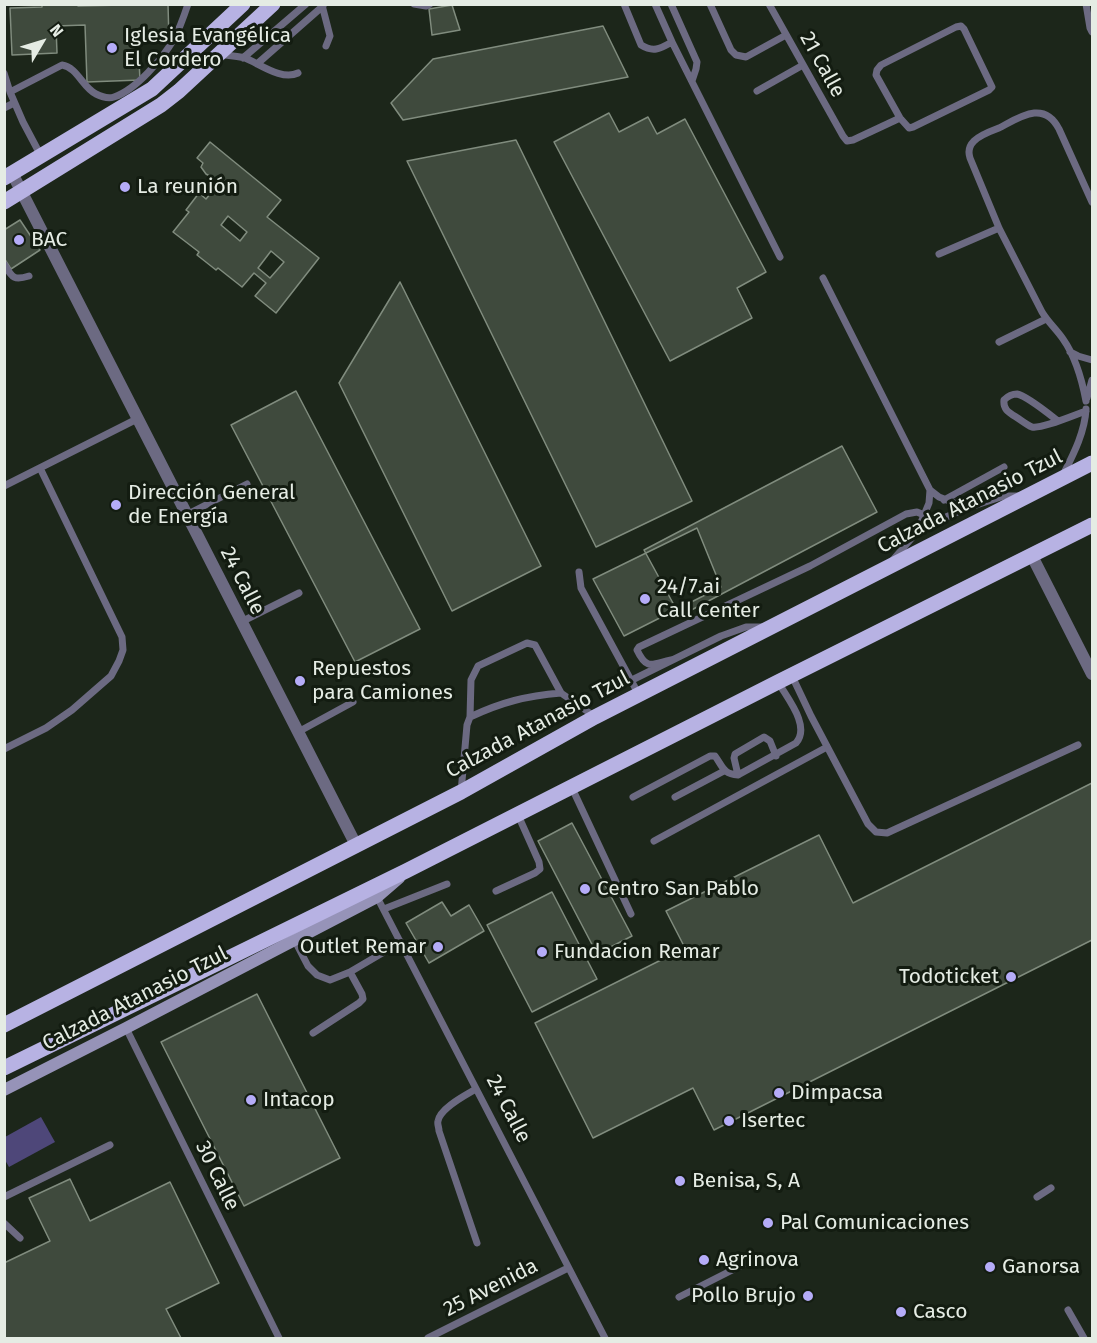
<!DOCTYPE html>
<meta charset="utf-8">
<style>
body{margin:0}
#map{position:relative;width:1097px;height:1343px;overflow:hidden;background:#1c261a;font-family:"Fira Sans",sans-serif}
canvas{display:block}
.frame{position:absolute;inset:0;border:6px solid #e5ece4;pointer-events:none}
.north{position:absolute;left:12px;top:12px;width:60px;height:60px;-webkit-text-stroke:4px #131c11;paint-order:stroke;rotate:52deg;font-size:16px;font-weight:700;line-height:24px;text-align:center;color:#e5ece4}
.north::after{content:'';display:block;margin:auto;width:21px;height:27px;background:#e5ece4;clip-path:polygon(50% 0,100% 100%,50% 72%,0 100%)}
</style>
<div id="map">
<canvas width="1097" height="1343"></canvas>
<div class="frame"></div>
<div class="north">N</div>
</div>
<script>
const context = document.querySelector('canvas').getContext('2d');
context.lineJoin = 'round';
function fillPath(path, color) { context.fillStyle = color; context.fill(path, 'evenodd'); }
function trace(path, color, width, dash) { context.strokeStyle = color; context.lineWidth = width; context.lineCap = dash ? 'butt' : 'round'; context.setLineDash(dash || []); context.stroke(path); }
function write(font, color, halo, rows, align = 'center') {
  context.font = font + ' "Fira Sans",sans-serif'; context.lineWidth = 6; context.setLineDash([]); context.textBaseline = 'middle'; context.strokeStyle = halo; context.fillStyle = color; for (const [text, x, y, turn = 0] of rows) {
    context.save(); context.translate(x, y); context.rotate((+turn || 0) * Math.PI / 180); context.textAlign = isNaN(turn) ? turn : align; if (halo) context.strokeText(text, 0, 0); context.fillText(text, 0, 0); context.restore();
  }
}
fillPath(new Path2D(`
 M 41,1117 L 55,1142 L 9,1167 L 5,1160 L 5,1137 Z`), '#4e4779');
const building = new Path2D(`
 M 42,4 L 78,4 L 78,6 L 168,4 L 169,41 L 138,42 L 140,80 L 87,82 L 85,25 L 56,26 L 57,53 L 12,55 L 10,8 L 42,7 Z
 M 452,5 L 460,30 L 432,35 L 429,9 Z
 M 603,26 L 628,77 L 403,120 L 391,103 L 433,59 Z
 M 609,113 L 619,132 L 648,117 L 657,134 L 685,119 L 766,272 L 737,288 L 752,318 L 670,361 L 554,142 Z
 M 516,140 L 692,501 L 596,547 L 407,161 Z
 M 210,142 L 281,200 L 267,217 L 319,258 L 276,313 L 255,296 L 266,283 L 254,273 L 242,287 L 218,268 L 216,270 L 197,255 L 199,252 L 173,232 L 189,212 L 186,210 L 199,193 L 206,199 L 220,182 L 206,174 L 201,167 L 203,163 L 197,158 ZM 228,216 L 247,232 L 240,241 L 221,225 ZM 271,251 L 284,262 L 270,278 L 258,268 Z
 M 20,220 L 40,250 L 11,269 L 4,258 L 4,230 Z
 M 400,282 L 541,566 L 452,611 L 339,383 Z
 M 296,391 L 420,629 L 355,662 L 231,425 Z
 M 842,446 L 877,512 L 680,616 L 644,550 Z
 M 697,528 L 721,587 L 624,636 L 593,579 Z
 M 1092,783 L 1092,940 L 714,1130 L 693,1088 L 593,1138 L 535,1023 L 685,948 L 666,911 L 819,835 L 853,903 Z
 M 572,823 L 632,936 L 597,954 L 538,841 Z
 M 552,892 L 597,979 L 532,1012 L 487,925 Z
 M 442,902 L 451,916 L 469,905 L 484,931 L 429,963 L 406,923 Z
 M 257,994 L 340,1158 L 244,1206 L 161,1042 Z
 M 70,1179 L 90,1221 L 170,1182 L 219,1283 L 166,1309 L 181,1338 L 4,1338 L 4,1263 L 50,1241 L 29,1198 Z`);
fillPath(building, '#3f4a3d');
trace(building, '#808c7e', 1.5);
trace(new Path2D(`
 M 414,4 L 426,6 L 430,4
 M 624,4 L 641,45 C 654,53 661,48 672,42 L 655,4
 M 671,4 L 697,62 L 696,69 L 692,81
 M 710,4 L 731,50 L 736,55 L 746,57 L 786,35
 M 769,4 L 843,136 L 847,141 L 853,140 L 900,118
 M 1086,4 L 1090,28 L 1092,32
 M 322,5 L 330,36 L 326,46
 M 961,26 L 964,29 L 992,87 L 989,90 L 913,127 L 909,128 L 900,118 L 876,75 L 877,70 L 881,65 L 956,27 Z
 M 672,42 L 780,257
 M 221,54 C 229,56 238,56 245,58 C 260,64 282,81 298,73
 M 243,58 L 306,4
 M 257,64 L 323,6
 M 4,73 L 10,92
 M 757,91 L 803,65
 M 4,108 L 14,103
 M 41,156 L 23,122 L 10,92 L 62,65 C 77,67 83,88 96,94 C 102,97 108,99 114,97 C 136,90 163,58 174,39 C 180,28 184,16 188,4
 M 939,254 L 999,228
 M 4,264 C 12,277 13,281 29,276
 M 823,278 L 930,490 L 939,497 L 967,508
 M 999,342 L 1046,319
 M 1070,352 L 1078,356 L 1092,360
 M 1087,398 L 1092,380
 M 1086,401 C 1082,380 1075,356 1063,339 C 1056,329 1048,322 1042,312 L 999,228 L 970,158 C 968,152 969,146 974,141 C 980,135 991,131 999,128 C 1020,117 1044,100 1059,129 L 1092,202
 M 1058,421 C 1049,414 1027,396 1017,394 C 1011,394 1008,396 1004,400 C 1003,409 1008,412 1016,417 C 1021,420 1027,425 1032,427 C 1042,429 1074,415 1086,411
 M 1063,475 C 1073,455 1085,432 1086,409
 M 4,486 L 137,419
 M 944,500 L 1004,467
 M 186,515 L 247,484
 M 917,532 L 929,503 L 930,490
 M 892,561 L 917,532 L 939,520 L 967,508 L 1004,496 L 1019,496
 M 579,572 L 581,588 L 639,695
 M 241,622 L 299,593
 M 671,660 C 652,664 647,671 637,650 L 639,647 L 810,566 L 906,514 L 917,512 L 924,515
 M 792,676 L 811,716 L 868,824 L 876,832 L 887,833 L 1078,745
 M 632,680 L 721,636 L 746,627 L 763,627
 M 470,717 C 502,702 526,696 561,693
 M 298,732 L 353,702
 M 4,749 L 46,728 L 72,710 L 111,676 L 119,661 L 123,650 L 122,637 L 40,468
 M 738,775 L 734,758 L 735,754 L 764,737 L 770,741 L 776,756
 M 572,788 L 631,914
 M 461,792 L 467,725 L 470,717 L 471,680 L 478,666 L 527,643 L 535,645 L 561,693 L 594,716
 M 633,797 L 710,756 L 715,756 C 723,767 723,774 738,775 L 796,743 C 811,726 787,698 778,682
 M 675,797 L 724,771
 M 654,841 L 827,747
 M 496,891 L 535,873 L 540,869 L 539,862 L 518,815
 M 377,897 L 605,1338
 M 384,909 L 447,884
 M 295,941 L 308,966 L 317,975 L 330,980 L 350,972 L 401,942
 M 126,1028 L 279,1338
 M 313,1033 L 359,1003 L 363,999 L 362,994 L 350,972
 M 476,1089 C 466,1095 440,1108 438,1121 C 437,1124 439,1127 439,1131 L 477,1243
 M 4,1197 L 110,1145
 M 1037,1197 L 1051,1188
 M 4,1223 L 20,1238
 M 679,1297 L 758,1257
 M 1068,1310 L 1084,1338
 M 428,1338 L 568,1268`), '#6c6a82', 7);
trace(new Path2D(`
 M 12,173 L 356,845
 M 1032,556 L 1092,674`), '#6c6a82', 12);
trace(new Path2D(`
 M 4,1090 L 126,1028 L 377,897 L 399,878`), '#9693b8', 12);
trace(new Path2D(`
 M 4,178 L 152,89 L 243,4
 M 4,202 L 161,105 L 179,91 L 273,4
 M 4,1025 L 461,792 L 595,717 L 1092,463
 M 4,1068 L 406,871 L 778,682 L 1092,525`), '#b7b2e3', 15);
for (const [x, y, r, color] of [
 [112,48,6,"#b5acf8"],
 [125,187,6,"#b5acf8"],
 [19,240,6,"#b5acf8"],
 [116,505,6,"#b5acf8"],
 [645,599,6,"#b5acf8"],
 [300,681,6,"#b5acf8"],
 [585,889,6,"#b5acf8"],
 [438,947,6,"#b5acf8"],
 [542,952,6,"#b5acf8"],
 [1011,977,6,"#b5acf8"],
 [779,1093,6,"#b5acf8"],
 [251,1100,6,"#b5acf8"],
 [729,1121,6,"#b5acf8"],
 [680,1181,6,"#b5acf8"],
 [768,1223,6,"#b5acf8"],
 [704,1260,6,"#b5acf8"],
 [990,1267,6,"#b5acf8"],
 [808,1296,6,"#b5acf8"],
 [901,1312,6,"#b5acf8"]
]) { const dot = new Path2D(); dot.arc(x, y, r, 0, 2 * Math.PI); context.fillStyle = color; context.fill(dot); trace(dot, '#131c11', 2); }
write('21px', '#e5ece4', '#131c11', [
 ["Iglesia Evangélica",124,36],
 ["El Cordero",124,60],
 ["La reunión",137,187],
 ["BAC",31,240],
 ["Dirección General",128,493],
 ["de Energía",128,517],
 ["24/7.ai",657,587],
 ["Call Center",657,611],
 ["Repuestos",312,669],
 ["para Camiones",312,693],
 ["Centro San Pablo",597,889],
 ["Outlet Remar",426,947,"right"],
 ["Fundacion Remar",554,952],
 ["Todoticket",999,977,"right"],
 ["Dimpacsa",791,1093],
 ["Intacop",263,1100],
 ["Isertec",741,1121],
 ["Benisa, S, A",692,1181],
 ["Pal Comunicaciones",780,1223],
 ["Agrinova",716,1260],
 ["Ganorsa",1002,1267],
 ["Pollo Brujo",796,1296,"right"],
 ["Casco",913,1312]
], 'left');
write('21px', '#e5ece4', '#131c11', [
 ["21 Calle",822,65,61],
 ["Calzada Atanasio Tzul",970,502,-27],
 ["24 Calle",242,581,63],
 ["Calzada Atanasio Tzul",538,725,-28],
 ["Calzada Atanasio Tzul",135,999,-27],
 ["24 Calle",508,1109,63],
 ["30 Calle",217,1176,64],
 ["25 Avenida",491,1288,-27]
]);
</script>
